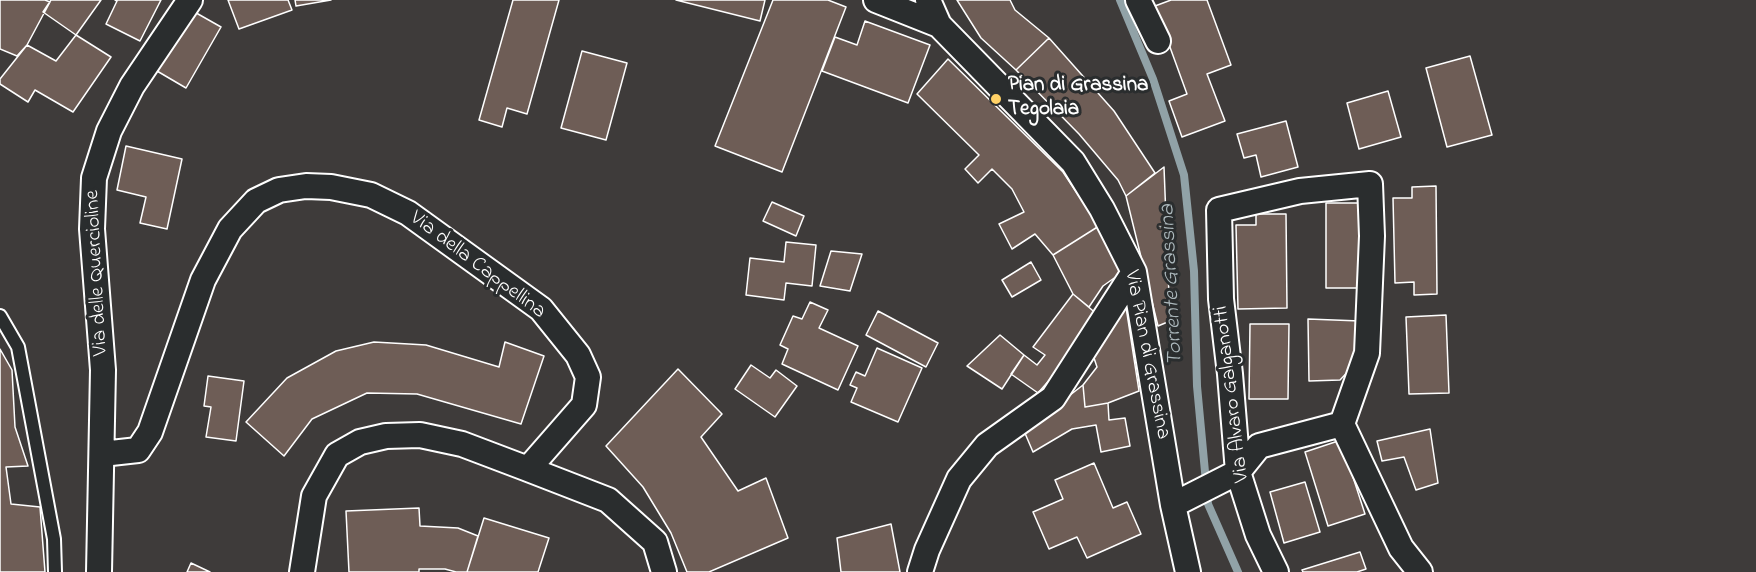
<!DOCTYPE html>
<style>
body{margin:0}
canvas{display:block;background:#3e3b3a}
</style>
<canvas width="1756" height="572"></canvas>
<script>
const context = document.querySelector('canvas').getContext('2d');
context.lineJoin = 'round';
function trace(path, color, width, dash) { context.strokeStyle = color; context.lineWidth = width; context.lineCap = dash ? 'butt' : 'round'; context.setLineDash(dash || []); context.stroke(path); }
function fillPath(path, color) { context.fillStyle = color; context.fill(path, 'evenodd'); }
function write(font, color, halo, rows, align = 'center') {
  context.font = font + ' "Indie Flower",sans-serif'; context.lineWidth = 6; context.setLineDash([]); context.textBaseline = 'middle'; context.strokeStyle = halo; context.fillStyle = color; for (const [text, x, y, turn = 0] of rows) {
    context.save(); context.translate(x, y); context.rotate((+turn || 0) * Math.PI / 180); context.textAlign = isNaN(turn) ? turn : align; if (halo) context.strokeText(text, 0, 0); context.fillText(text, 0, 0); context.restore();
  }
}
trace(new Path2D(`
 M 1120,0 L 1153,79 L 1184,175 L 1194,271 L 1197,386 L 1208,504 L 1238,572`), '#91a2a7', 8);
const building = new Path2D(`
 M 0,0 L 45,0 L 50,2 L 27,45 L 17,56 L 0,49 Z
 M 51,0 L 101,0 L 76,35 L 43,12 Z
 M 115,0 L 161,0 L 140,41 L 106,24 L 117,1 Z
 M 228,0 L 288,0 L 292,10 L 239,29 Z
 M 295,0 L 331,0 L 296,6 Z
 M 513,0 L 559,0 L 527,114 L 507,108 L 502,127 L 479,120 Z
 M 676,0 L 765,0 L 760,21 Z
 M 773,0 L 828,0 L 846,7 L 782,172 L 715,146 Z
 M 957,0 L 1010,0 L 1015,10 L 1049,38 L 1016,70 L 981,38 Z
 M 1171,0 L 1207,0 L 1231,65 L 1207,74 L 1225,121 L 1182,137 L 1169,101 L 1187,94 L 1155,6 Z
 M 191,10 L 221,27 L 186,88 L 157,71 Z
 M 865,21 L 930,45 L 908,103 L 822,71 L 835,37 L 857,45 Z
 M 76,35 L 111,57 L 73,112 L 35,90 L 28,102 L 0,84 L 0,79 L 27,45 L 56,61 Z
 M 1049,38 L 1114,111 L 1155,173 L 1126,196 L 1118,180 L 1079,134 L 1016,70 Z
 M 582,51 L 627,63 L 606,140 L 561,128 Z
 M 1470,56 L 1492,135 L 1447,147 L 1426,68 Z
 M 948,59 L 1063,172 L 1099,226 L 1053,255 L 1035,234 L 1012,249 L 999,224 L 1024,212 L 1012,189 L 992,169 L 978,183 L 965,169 L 979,155 L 917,94 Z
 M 1388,91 L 1401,137 L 1359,149 L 1347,103 Z
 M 1286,121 L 1298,167 L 1261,177 L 1256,155 L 1244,158 L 1237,134 Z
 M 126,146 L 182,159 L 167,229 L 140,223 L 146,197 L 117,190 Z
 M 1164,167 L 1170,321 L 1158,326 L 1126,196 Z
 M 1436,186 L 1437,294 L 1414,295 L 1414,282 L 1395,283 L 1393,198 L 1412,198 L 1412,187 Z
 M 772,202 L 804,216 L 796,236 L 763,221 Z
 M 1326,203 L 1359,203 L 1359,288 L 1326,288 Z
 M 1256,214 L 1286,214 L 1287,308 L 1238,309 L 1236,225 L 1256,225 Z
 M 1099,226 L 1124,271 L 1103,286 L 1089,307 L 1073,294 L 1053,255 Z
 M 786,242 L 816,245 L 812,286 L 786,283 L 784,300 L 746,295 L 750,258 L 784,262 Z
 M 831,251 L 862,254 L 850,291 L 820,286 Z
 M 1031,262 L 1041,280 L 1012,297 L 1002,280 Z
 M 1073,294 L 1098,315 L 1060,368 L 1038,393 L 1011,374 L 1024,355 L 1037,365 L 1045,355 L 1033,347 Z
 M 810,302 L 828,310 L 819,328 L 858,346 L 838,390 L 782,364 L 788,349 L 780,345 L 793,316 L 802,319 Z
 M 1126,307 L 1139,391 L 1108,403 L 1085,407 L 1083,385 L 1097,367 L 1094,358 L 1118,309 Z
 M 878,311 L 938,343 L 926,367 L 866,335 Z
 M 1446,315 L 1449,393 L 1409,394 L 1406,317 Z
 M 1308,319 L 1360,321 L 1356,363 L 1340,380 L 1309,381 Z
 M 1250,324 L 1289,324 L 1288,399 L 1249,399 Z
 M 1000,335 L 1024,355 L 1002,389 L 967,366 Z
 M 374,342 L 426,345 L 499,367 L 505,342 L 544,356 L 521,424 L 417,394 L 367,393 L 312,419 L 284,456 L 246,422 L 287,378 L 336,351 Z
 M 877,348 L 922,368 L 898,422 L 851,402 L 857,388 L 850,385 L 856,372 L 865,376 Z
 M 0,349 L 12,370 L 15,427 L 28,466 L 6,467 L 11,504 L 40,507 L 45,572 L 0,572 Z
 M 751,365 L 770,378 L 776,370 L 797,386 L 775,417 L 735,389 Z
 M 678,369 L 722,414 L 701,437 L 738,491 L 766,478 L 788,538 L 709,572 L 687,572 L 671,533 L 643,487 L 606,446 Z
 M 208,376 L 244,381 L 236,441 L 206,437 L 211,407 L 204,406 Z
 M 1083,385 L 1085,407 L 1108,403 L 1109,420 L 1125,418 L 1130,446 L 1101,452 L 1096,425 L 1072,429 L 1033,452 L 1024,431 Z
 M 1430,429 L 1438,483 L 1416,490 L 1404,457 L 1382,461 L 1377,441 Z
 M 1341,440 L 1365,514 L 1328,526 L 1305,452 Z
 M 1094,463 L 1113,508 L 1127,502 L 1141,534 L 1087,558 L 1077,537 L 1049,549 L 1033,512 L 1063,499 L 1055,480 Z
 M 1305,482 L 1320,532 L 1284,543 L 1270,492 Z
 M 419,508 L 420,526 L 458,528 L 478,536 L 467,572 L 456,572 L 445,569 L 419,569 L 419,572 L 349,572 L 346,511 Z
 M 484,518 L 549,538 L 538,572 L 467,572 Z
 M 891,524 L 900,572 L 841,572 L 837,538 Z
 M 1360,552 L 1366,569 L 1357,572 L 1303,572 L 1302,570 Z
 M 191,563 L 210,572 L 187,572 Z`);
fillPath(building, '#6e5d56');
trace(building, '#fff', 1.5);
const lane = new Path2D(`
 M 0,316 L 18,347 L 54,539 L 55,572`);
const street = new Path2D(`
 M 876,0 L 939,25
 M 928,0 L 939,25 L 1073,162 L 1102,209 L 1134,272 L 1173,505 L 1188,572
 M 1138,0 L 1158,41
 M 1342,424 L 1401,548 L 1420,572
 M 102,454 L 138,450 L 150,432 L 203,280 L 230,229 L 256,201 L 279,190 L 306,186 L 331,187 L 371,195 L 408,213 L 541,309 L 578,355 L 588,377 L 584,405 L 528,469 L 462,444 L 420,435 L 386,436 L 360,442 L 337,455 L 314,496 L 302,572
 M 528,469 L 608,500 L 655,542 L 664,572
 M 1173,505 L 1238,472 L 1259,446 L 1342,424 L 1367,353 L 1372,236 L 1370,184 L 1300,191 L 1219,210 L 1221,299 L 1230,374 L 1238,472 L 1258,535 L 1276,572
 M 99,572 L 103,370 L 92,229 L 94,178 L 109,131 L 132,86 L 190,0
 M 920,572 L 927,550 L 959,479 L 987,445 L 1053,398 L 1134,272`);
trace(lane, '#fff', 16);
trace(street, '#fff', 28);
trace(lane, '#2a2d2e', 12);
trace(street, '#2a2d2e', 24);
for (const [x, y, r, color] of [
 [996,99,6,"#ffd166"]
]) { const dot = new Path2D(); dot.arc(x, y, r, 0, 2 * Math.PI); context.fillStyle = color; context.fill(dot); trace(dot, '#2a2d2e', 2); }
write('bold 21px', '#fff', '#2a2d2e', [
 ["Pian di Grassina",1008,87],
 ["Tegolaia",1008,111]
], 'left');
write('21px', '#fff', '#2a2d2e', [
 ["Via della Cappellina",477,266,37],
 ["Via delle Quercioline",98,273,-93],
 ["Via Pian di Grassina",1146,355,79],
 ["Via Alvaro Galganotti",1233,394,-97]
]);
write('italic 22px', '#adb9bd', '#2a2d2e', [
 ["Torrente Grassina",1173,285,-93]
]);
</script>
